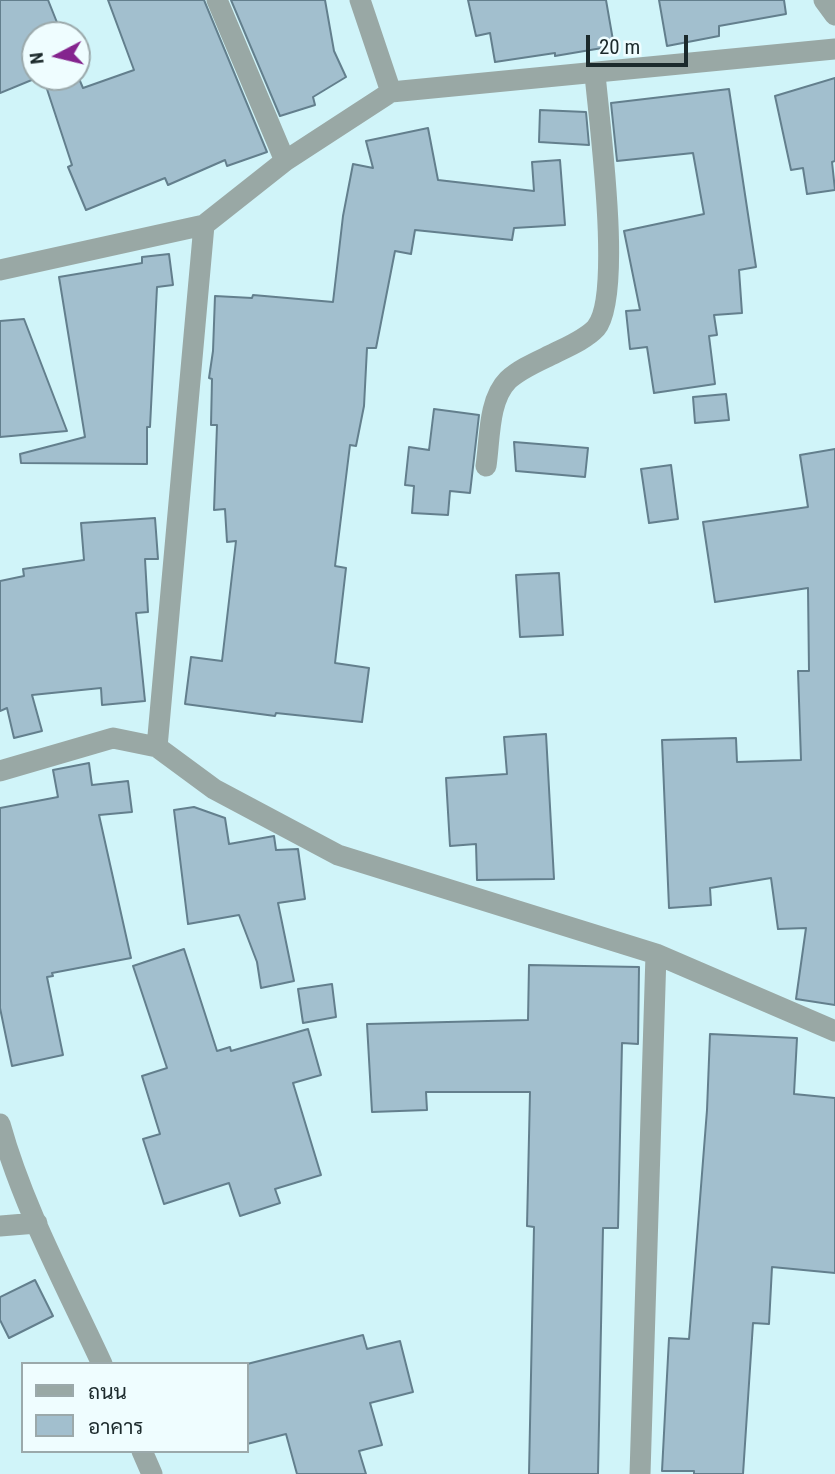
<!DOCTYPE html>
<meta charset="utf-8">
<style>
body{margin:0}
#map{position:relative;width:835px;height:1474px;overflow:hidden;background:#d0f4f9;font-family:"Roboto Condensed",Sarabun,sans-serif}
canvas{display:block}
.legend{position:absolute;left:21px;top:1362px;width:228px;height:91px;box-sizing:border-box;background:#effdff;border:2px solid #9ba9ab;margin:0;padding:9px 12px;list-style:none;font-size:21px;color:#1c2a2c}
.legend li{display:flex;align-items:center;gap:14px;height:35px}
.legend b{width:35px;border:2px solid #9ba9ab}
.north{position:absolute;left:21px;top:21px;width:70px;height:70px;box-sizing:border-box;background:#effdff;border:2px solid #9ba9ab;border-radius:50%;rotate:263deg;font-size:19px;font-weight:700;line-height:28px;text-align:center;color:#1c2a2c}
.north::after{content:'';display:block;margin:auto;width:24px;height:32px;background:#84248e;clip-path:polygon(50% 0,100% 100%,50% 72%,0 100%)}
.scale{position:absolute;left:586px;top:35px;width:102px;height:32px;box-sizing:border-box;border:4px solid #1c2a2c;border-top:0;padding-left:9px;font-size:21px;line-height:24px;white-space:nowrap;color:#1c2a2c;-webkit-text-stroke:5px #effdff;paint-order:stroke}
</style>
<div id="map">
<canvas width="835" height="1474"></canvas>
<ul class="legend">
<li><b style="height:9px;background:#99a8a5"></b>ถนน</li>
<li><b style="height:19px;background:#a2bfce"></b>อาคาร</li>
</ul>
<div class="north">N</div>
<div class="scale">20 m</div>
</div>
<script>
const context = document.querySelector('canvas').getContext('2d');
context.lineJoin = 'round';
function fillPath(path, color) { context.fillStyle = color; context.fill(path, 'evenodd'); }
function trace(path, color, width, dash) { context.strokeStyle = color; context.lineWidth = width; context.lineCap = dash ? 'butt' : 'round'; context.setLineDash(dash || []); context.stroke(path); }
const building = new Path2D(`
 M 0,0 L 48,0 L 62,35 L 35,35 L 35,77 L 39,77 L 0,93 Z
 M 108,0 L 204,0 L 267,152 L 227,166 L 225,160 L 168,185 L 165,178 L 86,210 L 68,167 L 72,165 L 43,77 L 77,77 L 77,74 L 83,88 L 134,70 Z
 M 231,0 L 325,0 L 334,51 L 346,77 L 313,97 L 315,105 L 280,116 Z
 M 468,0 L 606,0 L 614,46 L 555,56 L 555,53 L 495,62 L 490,33 L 476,36 Z
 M 659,0 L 784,0 L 786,14 L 719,26 L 719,36 L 667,46 Z
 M 835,78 L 835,161 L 832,162 L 835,190 L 807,194 L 803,168 L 791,170 L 775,96 Z
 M 729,89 L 756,267 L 739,270 L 742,313 L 714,315 L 717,335 L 709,336 L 715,384 L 654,393 L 647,347 L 630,349 L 626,311 L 640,310 L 624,231 L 704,214 L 693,153 L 617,161 L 611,103 Z
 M 540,110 L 586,112 L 589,145 L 539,142 Z
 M 428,128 L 438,180 L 534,191 L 532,162 L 560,160 L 565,225 L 514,228 L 512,240 L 415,230 L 411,254 L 395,251 L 376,348 L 367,348 L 364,406 L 356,446 L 350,445 L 335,566 L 346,568 L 335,663 L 369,668 L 362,722 L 276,713 L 275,716 L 185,704 L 191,657 L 222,661 L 236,541 L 227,542 L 225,509 L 214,510 L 217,425 L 211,425 L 212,379 L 209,378 L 213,351 L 215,296 L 252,298 L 253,295 L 333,302 L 343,216 L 353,164 L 373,168 L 366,141 Z
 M 169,254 L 173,285 L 157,287 L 150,427 L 147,427 L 147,464 L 21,463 L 20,454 L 85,437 L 59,277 L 142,263 L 142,257 Z
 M 24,319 L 67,431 L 0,437 L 0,321 Z
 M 726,394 L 729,420 L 695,423 L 693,397 Z
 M 434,409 L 479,415 L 470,493 L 450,491 L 448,515 L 412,513 L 414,486 L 405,485 L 409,447 L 429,450 Z
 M 514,442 L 588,448 L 585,477 L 516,471 Z
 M 835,449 L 835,1005 L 796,999 L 806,928 L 778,929 L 771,878 L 710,888 L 711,905 L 669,908 L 662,740 L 736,738 L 737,762 L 801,760 L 798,671 L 809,671 L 808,588 L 715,602 L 703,522 L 808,507 L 800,455 Z
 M 671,465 L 678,519 L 649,523 L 641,469 Z
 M 155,518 L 158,559 L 145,559 L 148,612 L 136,613 L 145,701 L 102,705 L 101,688 L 32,695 L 42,731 L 14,738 L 7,708 L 0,711 L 0,581 L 24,576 L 23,569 L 84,560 L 81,523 Z
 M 559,573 L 563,635 L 520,637 L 516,575 Z
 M 546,734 L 554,879 L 477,880 L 476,844 L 450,846 L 446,778 L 507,774 L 504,737 Z
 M 89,763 L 92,785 L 128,781 L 132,812 L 99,815 L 131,958 L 52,973 L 53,976 L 47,977 L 63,1055 L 12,1066 L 0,1008 L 0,808 L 58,797 L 53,770 Z
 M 194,807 L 225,818 L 229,844 L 274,836 L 276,850 L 298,849 L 305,899 L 278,903 L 294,981 L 261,988 L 257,962 L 239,915 L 188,924 L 174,810 Z
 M 184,949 L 217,1051 L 230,1047 L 231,1051 L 308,1029 L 321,1075 L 293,1083 L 321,1175 L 275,1189 L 280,1203 L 240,1216 L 229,1183 L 164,1204 L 143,1139 L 160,1134 L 142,1076 L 167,1068 L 133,966 Z
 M 529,965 L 639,967 L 638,1044 L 622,1043 L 618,1228 L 603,1228 L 598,1474 L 529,1474 L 534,1227 L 527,1226 L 530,1092 L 426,1092 L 427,1110 L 372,1112 L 367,1024 L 528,1020 Z
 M 332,984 L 336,1017 L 303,1023 L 298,989 Z
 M 710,1034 L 797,1038 L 794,1094 L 835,1098 L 835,1273 L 772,1267 L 769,1324 L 753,1323 L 743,1474 L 694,1474 L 694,1471 L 662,1471 L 669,1338 L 689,1339 L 707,1110 Z
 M 35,1280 L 53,1316 L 9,1338 L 0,1320 L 0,1297 Z
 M 363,1335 L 367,1349 L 400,1341 L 413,1392 L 370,1403 L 382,1445 L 359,1451 L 366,1474 L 297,1474 L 286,1434 L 247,1444 L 247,1364 Z`);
fillPath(building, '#a2bfce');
trace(building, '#637f8d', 2);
trace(new Path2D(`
 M 217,0 L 285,161
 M 360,0 L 391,92
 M 824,0 L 835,15
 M 0,270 L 204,225 L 285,161 L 391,92 L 835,49
 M 486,466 C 490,440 488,400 508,380 C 521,368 539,361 555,353 C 567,347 586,339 596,328 C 623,296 599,121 595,74
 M 157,747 L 204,225
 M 0,771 L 113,738 L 157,747 L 214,789 L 338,855 L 656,954 L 835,1031
 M 0,1124 C 23,1207 66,1286 102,1364
 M 0,1226 L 37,1223
 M 142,1451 L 152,1474
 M 640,1474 L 656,954`), '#99a8a5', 21);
</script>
